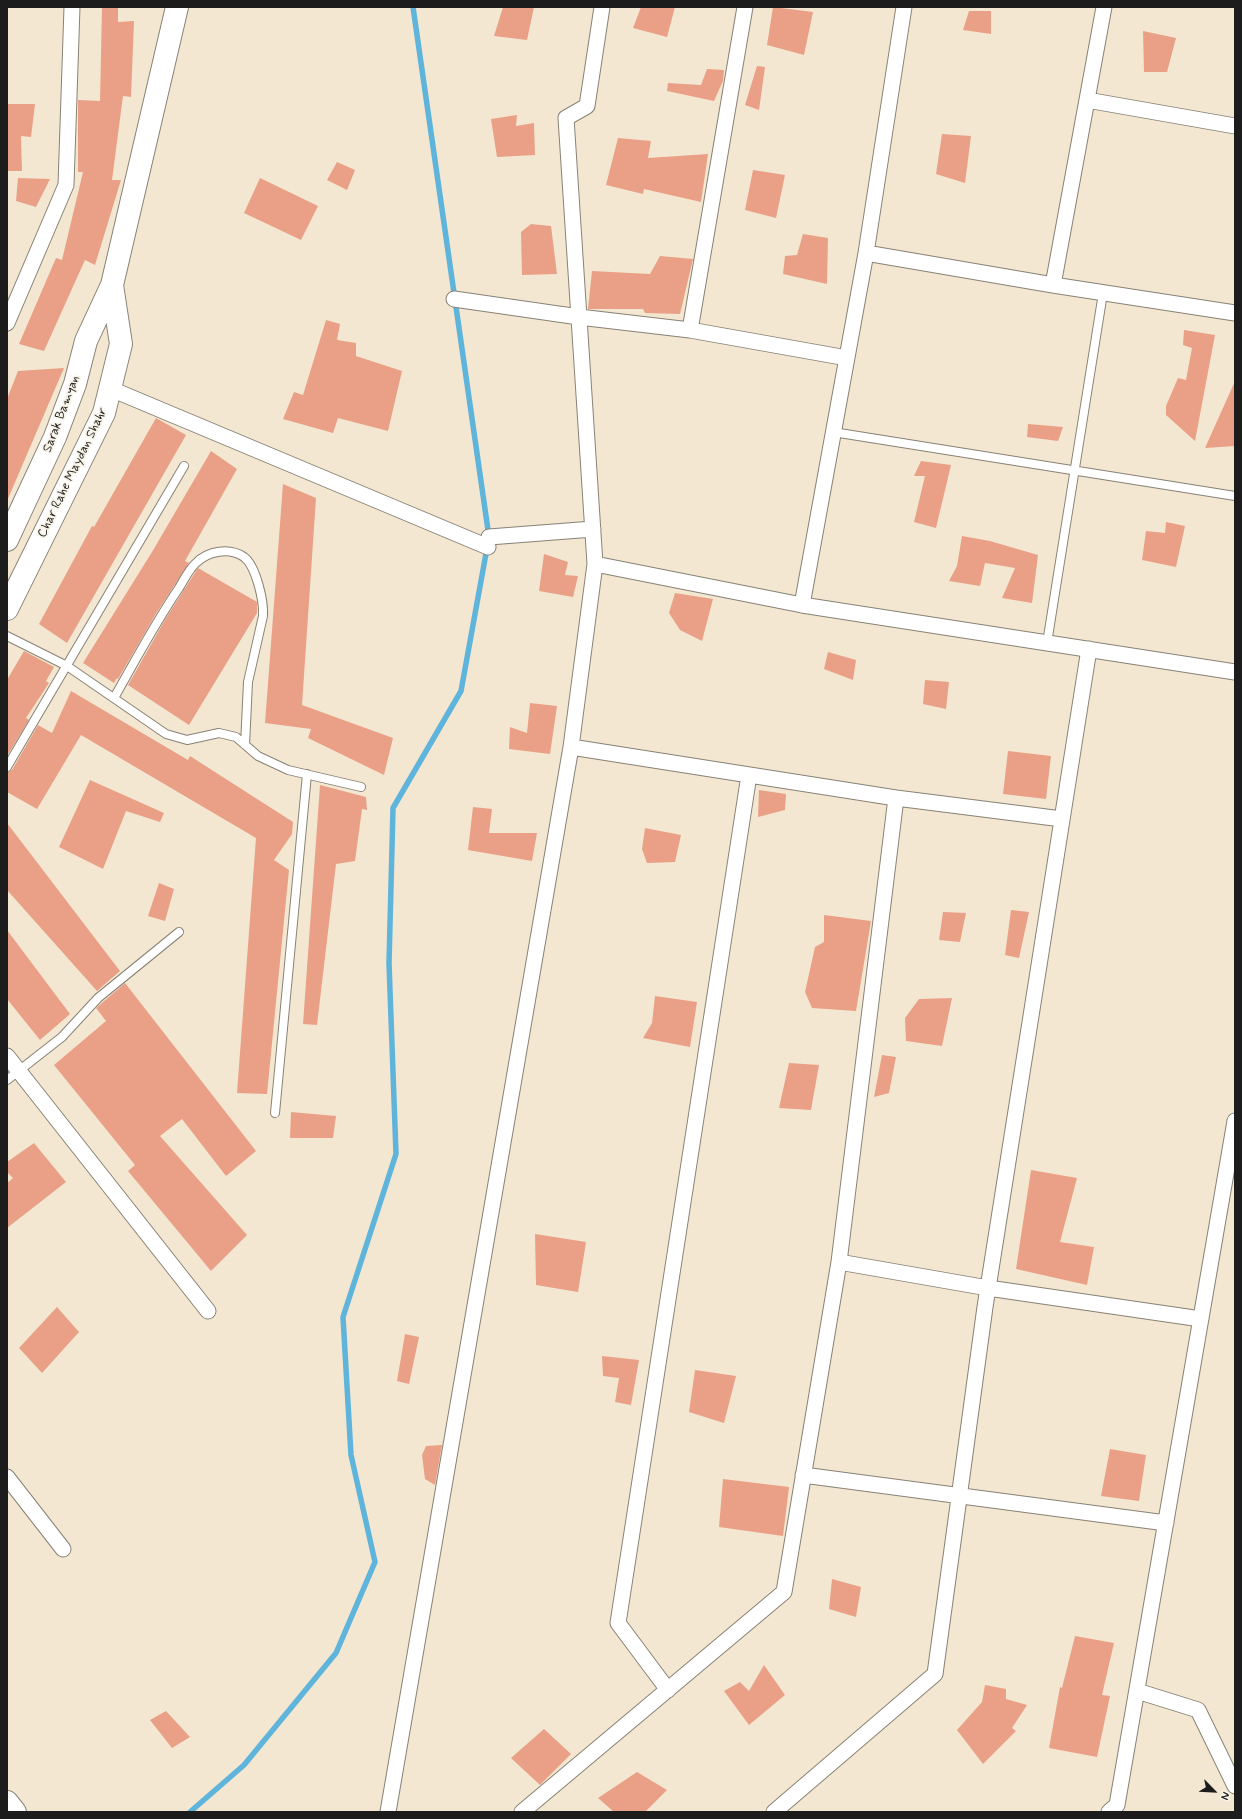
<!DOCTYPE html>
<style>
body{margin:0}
#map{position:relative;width:1242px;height:1819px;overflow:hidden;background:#f3e7d1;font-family:Mynerve,sans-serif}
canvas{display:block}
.frame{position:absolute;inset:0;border:8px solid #1c1c1c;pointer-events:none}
.north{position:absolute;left:1194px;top:1771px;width:40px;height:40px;-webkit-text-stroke:3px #f7f3e8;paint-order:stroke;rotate:114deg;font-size:11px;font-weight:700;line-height:16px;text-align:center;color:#1c1c1c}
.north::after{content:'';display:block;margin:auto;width:14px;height:18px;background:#1c1c1c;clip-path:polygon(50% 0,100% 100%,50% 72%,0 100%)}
</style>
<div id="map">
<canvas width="1242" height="1819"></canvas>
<div class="frame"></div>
<div class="north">N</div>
</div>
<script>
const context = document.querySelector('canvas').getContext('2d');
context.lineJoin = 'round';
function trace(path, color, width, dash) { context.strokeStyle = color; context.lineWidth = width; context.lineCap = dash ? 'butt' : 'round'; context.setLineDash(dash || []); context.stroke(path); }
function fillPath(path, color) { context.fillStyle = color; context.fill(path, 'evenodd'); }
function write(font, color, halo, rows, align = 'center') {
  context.font = font + ' Mynerve,sans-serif'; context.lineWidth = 3.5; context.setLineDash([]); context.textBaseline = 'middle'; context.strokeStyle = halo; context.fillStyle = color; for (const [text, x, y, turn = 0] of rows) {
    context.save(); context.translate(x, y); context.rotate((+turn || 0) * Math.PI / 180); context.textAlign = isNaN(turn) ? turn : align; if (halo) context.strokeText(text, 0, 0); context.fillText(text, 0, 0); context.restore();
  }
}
trace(new Path2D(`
 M 413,7 L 489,537
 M 190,1812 L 244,1765 L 336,1653 L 375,1562 L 351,1455 L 343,1317 L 396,1154 L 389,963 L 393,808 L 461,691 L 487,548`), '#5fb4db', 5.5);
fillPath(new Path2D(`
 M 102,7 L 118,7 L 118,22 L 134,21 L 131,97 L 123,96 L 112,180 L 121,180 L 95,265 L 85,260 L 44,351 L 19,344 L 56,258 L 62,260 L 83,172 L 78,172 L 78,100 L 100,101 Z
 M 503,7 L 534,7 L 527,40 L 494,36 Z
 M 641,7 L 675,7 L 667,37 L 633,28 Z
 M 773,7 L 813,12 L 804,55 L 767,45 Z
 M 969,11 L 991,11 L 991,34 L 963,30 Z
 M 1143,31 L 1176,38 L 1167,72 L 1144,72 Z
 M 757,66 L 765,67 L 759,110 L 745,105 Z
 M 707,69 L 724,70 L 723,81 L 714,101 L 667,91 L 668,83 L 701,85 Z
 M 7,104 L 35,104 L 31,137 L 21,136 L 22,171 L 7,171 Z
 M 517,115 L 516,126 L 534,123 L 535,155 L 497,157 L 491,119 Z
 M 942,134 L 971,136 L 965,183 L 936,174 Z
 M 618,138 L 651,141 L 648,158 L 708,154 L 701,202 L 644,189 L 643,194 L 606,185 Z
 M 337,162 L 355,170 L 347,190 L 327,180 Z
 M 753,170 L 785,175 L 776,218 L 745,210 Z
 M 18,178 L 50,179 L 36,207 L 16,201 Z
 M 260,178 L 318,206 L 301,240 L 244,213 Z
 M 531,224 L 551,226 L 557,274 L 522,275 L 521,232 Z
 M 803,234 L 828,238 L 827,284 L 783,274 L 785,256 L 797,255 Z
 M 660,256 L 693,259 L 680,314 L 645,313 L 643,309 L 588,309 L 592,271 L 650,274 Z
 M 326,320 L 340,324 L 337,340 L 356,343 L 356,356 L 402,371 L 388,431 L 338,418 L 333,433 L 283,419 L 294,392 L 303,395 Z
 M 1184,330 L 1215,335 L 1195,441 L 1166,415 L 1166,406 L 1178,378 L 1186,380 L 1192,348 L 1183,345 Z
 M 64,368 L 7,501 L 7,399 L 18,371 Z
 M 1235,381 L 1235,446 L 1205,448 Z
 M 156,418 L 186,435 L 67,643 L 39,624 L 92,526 L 94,527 Z
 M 1028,424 L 1063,427 L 1058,441 L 1027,437 Z
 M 211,451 L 237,469 L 185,561 L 189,563 L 157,612 L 118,679 L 117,678 L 114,683 L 83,663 L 152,552 Z
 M 921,461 L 951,465 L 936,528 L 914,522 L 925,476 L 914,476 Z
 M 283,484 L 316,498 L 302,705 L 393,738 L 384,775 L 308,738 L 311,729 L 265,723 Z
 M 1166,522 L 1185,526 L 1176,567 L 1142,560 L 1146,531 L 1165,533 Z
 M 962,536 L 990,541 L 1038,555 L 1032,603 L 1002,598 L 1015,568 L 985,563 L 980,586 L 949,581 L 957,566 Z
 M 544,554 L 568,562 L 565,575 L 578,576 L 573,597 L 539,591 Z
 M 198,568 L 257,602 L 257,613 L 189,725 L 128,685 L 166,618 Z
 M 675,593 L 713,599 L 702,641 L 680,630 L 669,613 Z
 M 24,651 L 54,667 L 46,681 L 49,683 L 26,718 L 29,720 L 7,756 L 7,680 Z
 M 828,652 L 856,660 L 853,680 L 824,669 Z
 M 925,680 L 949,682 L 946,709 L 923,704 Z
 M 71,691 L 188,760 L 190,756 L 293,822 L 292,834 L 274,860 L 289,870 L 267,1094 L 237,1093 L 256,838 L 81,735 L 37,809 L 7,792 L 7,772 L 12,770 L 38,725 L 52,733 Z
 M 530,703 L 557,706 L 550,754 L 509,749 L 510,727 L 527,733 Z
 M 1008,751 L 1051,756 L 1046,799 L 1003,794 Z
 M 90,780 L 164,813 L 160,822 L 126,811 L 103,869 L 59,847 Z
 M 320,785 L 366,797 L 367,810 L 362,809 L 355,861 L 336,864 L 317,1025 L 303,1024 Z
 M 759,790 L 786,794 L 785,810 L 758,817 Z
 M 473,807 L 492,809 L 489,833 L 537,833 L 532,861 L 468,850 Z
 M 7,823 L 120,971 L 97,991 L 7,890 Z
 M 645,828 L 681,835 L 675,862 L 647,863 L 642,849 Z
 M 159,883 L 174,889 L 165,921 L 148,916 Z
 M 1011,910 L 1029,912 L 1019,958 L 1005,955 Z
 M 943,912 L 966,913 L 960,942 L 939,940 Z
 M 824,915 L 871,921 L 856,1011 L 812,1008 L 805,992 L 815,947 L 824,942 Z
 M 7,930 L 70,1014 L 40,1040 L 7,999 Z
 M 125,983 L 256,1151 L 226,1176 L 182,1119 L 160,1136 L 247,1235 L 211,1271 L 128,1171 L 135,1165 L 54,1065 L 106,1021 L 96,1008 Z
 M 655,996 L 697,1002 L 690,1047 L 643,1038 L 652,1023 Z
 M 952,998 L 942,1046 L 906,1041 L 905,1018 L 919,999 Z
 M 882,1055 L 896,1057 L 889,1093 L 874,1097 Z
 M 789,1063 L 819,1065 L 811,1110 L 779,1108 Z
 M 291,1112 L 336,1116 L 333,1138 L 290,1138 Z
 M 34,1143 L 66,1182 L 7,1228 L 7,1183 L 13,1178 L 7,1172 L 7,1162 Z
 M 1031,1170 L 1077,1178 L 1060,1242 L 1094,1247 L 1087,1285 L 1016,1269 Z
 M 535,1234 L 586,1242 L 578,1292 L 536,1285 Z
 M 57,1307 L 79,1332 L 42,1373 L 19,1348 Z
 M 405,1334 L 419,1337 L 409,1384 L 397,1381 Z
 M 602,1356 L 639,1360 L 631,1405 L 615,1402 L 619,1378 L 603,1376 Z
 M 695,1370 L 736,1376 L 724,1423 L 689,1412 Z
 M 442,1445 L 435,1485 L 425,1479 L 422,1455 L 426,1446 Z
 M 1110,1449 L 1146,1455 L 1139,1501 L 1101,1496 Z
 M 723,1479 L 789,1487 L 783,1536 L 719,1527 Z
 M 832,1579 L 861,1587 L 856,1617 L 829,1609 Z
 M 1075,1636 L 1114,1643 L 1102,1695 L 1110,1696 L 1097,1757 L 1049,1748 L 1060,1687 L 1062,1688 Z
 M 764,1665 L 785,1695 L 749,1725 L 724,1691 L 740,1682 L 749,1691 Z
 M 985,1685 L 1006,1689 L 1006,1699 L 1027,1705 L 1012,1728 L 1016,1731 L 983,1764 L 957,1730 L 982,1702 Z
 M 166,1711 L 190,1737 L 172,1748 L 150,1720 Z
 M 544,1729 L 571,1754 L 540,1785 L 511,1758 Z
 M 637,1772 L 667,1790 L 645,1812 L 614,1812 L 598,1798 Z`), '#eaa087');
const lane = new Path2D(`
 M 833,432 L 1235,496
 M 7,636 L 67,666 L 166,734 L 187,740 L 219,733 L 236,737 L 258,756 L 288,770 L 361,787
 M 1047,643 L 1103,293
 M 114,698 C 135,661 155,623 179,588 C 184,580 189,569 196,563 C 208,551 229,547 244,557 C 256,566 264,601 263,616 L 248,682 L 245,745
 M 7,767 L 184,466
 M 7,1080 L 62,1037 L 98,998 L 179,932
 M 275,1113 L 307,774`);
const street = new Path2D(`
 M 602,7 L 587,106 L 566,118 L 595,564 L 571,747 L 896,798
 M 1087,100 L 1235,126
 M 866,253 L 1053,285 L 1235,313
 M 1053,285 L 1104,7
 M 454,299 L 579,317 L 690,330 L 847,358
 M 7,323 L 66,185 L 72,7
 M 690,330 L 745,7
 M 111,389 L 488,547
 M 489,537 L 593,529
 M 595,564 L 802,605 L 1235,672
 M 802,605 L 866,253 L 904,7
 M 1062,819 L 896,798 L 839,1262 L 988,1288 L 1201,1319
 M 7,1056 L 208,1311
 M 803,1475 L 1166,1523
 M 7,1477 L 63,1549
 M 668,1690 L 618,1623 L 749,775
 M 1137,1691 L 1198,1710 L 1235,1786
 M 388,1812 L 571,747
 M 522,1812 L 784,1592 L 839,1262
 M 774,1812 L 935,1674 L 985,1307 L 1089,649
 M 1109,1812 L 1117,1805 L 1235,1121`);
const primary = new Path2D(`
 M 7,540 L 55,437 L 75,384 L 86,341 L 112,285 L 177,7
 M 7,609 L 104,413 L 121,344 L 112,285`);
const highway = new Path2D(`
 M 7,1802 L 15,1812`);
trace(lane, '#888276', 10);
trace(street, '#888276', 17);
trace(primary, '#888276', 24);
trace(highway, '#888276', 24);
trace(lane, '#fff', 8);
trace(street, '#fff', 15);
trace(primary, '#fff', 22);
trace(highway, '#fff', 22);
write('13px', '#1c1c1c', '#f7f3e8', [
 ["Sarak Bamyan",62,414,-69],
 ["Char Rahe Maydan Shahr",73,473,-64]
]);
</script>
